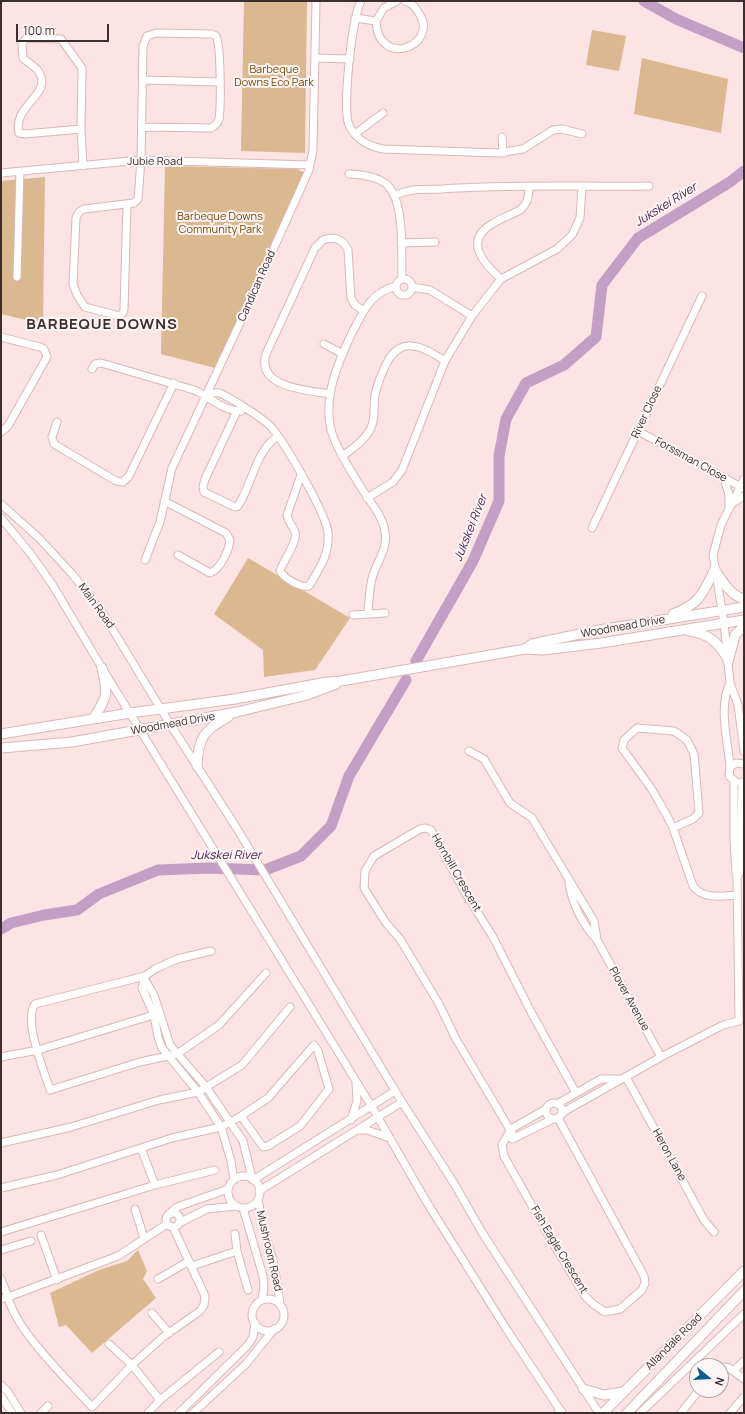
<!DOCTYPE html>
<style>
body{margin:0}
#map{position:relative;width:745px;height:1414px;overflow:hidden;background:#fce4e4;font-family:Manrope,sans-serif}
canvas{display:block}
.frame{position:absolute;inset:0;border:2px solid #3c2d2e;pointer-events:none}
.north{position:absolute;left:689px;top:1358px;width:40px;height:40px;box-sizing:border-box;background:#fef6f6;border:1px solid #b0a6a6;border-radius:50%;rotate:108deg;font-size:11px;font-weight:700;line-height:16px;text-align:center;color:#3c2d2e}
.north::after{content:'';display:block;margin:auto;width:14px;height:18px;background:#045b8d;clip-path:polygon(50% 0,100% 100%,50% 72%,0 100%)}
.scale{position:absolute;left:16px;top:24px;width:93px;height:18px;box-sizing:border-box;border:2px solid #3c2d2e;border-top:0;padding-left:5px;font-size:12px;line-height:14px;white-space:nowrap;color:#3c2d2e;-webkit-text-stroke:3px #fef6f6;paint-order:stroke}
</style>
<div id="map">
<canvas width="745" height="1414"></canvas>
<div class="frame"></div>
<div class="north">N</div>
<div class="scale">100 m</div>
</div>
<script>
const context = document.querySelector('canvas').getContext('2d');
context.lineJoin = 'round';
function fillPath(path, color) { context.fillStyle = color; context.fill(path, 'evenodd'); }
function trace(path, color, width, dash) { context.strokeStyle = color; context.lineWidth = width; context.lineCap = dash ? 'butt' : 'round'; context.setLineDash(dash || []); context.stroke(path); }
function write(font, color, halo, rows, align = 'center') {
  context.font = font + ' Manrope,sans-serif'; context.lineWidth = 4; context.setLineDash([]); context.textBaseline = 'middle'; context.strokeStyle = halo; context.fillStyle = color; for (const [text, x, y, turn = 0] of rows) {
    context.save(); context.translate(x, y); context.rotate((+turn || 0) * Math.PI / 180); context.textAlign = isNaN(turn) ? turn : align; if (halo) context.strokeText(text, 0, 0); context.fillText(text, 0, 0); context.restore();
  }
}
fillPath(new Path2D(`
 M 244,1 L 307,1 L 305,153 L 241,151 Z
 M 592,30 L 626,36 L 619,71 L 586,65 Z
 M 642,58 L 728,79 L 721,133 L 634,114 Z
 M 165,166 L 297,169 L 303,172 L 303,179 L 215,368 L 161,354 Z
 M 45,177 L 43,324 L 1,314 L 1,181 Z
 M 248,558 L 350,618 L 315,670 L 264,677 L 263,650 L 214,614 Z
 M 138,1250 L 147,1271 L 143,1279 L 156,1298 L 92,1353 L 66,1325 L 59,1327 L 50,1293 L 99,1270 L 127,1261 Z`), '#dab890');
trace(new Path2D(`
 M 644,1 L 676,19 L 744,48
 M 416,661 L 473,561 L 499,501 L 499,456 L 506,419 L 526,383 L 564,365 L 596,337 L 602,285 L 638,238 L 730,182 L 744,171
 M 1,929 L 11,923 L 44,915 L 77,910 L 99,894 L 158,870 L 209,868 L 265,870 L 301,856 L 331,826 L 349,776 L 406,680`), '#c39fc6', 11);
const minor = new Path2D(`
 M 361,1 C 352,17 342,109 349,125 C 356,140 368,146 383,149 L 498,153 L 523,149 L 553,130 L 562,129 L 582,134
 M 397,1 L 384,8 L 376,21 C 378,69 438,46 420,15 C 416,8 413,3 405,1
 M 355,18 L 376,21
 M 27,38 L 61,39 L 82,68 L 81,129 L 25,134 L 19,133 C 12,105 53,95 39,72 C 36,67 28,63 23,58 L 22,43 Z
 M 315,58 L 350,59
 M 143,80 L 219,82
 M 81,129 L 83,166
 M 355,134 L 383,113
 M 502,137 L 503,153
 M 1,173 L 141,160 L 310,165
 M 349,174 C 361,175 375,176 385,183 C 406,199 401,255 402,279
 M 395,195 C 411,188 425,190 442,189 C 511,184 580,187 649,186
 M 127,204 L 124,309 L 123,313 L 119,316 L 85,307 L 77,295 L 73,284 L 76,218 L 79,212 L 84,209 L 134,203 L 138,199 L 141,160 L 143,46 L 147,36 L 156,33 L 212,34 L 216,36 C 221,44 221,107 219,119 C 218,123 215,126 211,128 L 142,127
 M 401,243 L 435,242
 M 17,277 L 20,171
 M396 287a8 8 0 1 1 16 0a8 8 0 1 1-16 0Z
 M 501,279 C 484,264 463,241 492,224 C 501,218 511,215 520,210 C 528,203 529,197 529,186
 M 412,287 L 430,290 L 472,316
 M 1,337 L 40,347 L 44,349 L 47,357 L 8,426 L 1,432
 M 324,344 L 343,354
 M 92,369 L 95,364 L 101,363 L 194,390 C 209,396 224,412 241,411
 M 330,394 C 307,390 256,388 266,354 L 315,248 L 323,240 C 334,236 343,239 348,250 L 351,298 L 355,305 L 364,311
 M 207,395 C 211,394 215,392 219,393 C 228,396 266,420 272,428 C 286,445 326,513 328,533 C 330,554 319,569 309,586 C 300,588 285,579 280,571 C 283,561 298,542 295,532 C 293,526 288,522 287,515 L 301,475
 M 237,411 L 205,479 L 203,487 L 204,492 L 235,507 L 238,506 C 253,483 255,451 278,436
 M 57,422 L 52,437 L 54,444 L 116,481 L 123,482 L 129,476 L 174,383
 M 638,431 L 743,488
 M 343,456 C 353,448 365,440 371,428 C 376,418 373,405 375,395 C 377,386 380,377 384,369 C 398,335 420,344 445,361
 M 724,478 L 729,495 L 729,506
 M 744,479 L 721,525 L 713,555 L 724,623 L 730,683 L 738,705 L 744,751
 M 367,498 L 393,482 L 402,470 L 445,361 L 472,316 L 501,279 L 557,249 L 572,235 L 580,218 L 582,187
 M 164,501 L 226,533 L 230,540 C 229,550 220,570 210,573 L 178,555
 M 733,503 L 744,496
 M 1,504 L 39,538 L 73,575 L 102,612 L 170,724 L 236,827 L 402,1102 L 455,1185 L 483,1234 L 599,1413
 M 1,518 L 30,553 L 52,584 L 102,668 L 372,1107 L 426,1201 L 507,1330 L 562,1413
 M 592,528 L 702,296
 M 145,560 L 160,522 L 172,468 L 246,310 L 309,170 L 313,150 L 316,1
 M 368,614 C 369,601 369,587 373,575 C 378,560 388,548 385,532 C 383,516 370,502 362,489 C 351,471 337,450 331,430 C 323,397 338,362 352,333 C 363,312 370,293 396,286
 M 353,615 L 385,613
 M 730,683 C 718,707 728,741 730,767
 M 469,751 L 484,759 L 510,803 L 532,818 L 594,921 L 597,940
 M 734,781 L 734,840 L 736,874
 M 736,782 L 729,776 L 730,767 L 736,763 L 744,764
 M 673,828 L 693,819 L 699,813 L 694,754 L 687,740 L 674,731 L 637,728 L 624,740 L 622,748 L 651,788 L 666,814 L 673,828 L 693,886 C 703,900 723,896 737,895
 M 569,883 C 572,904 583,925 597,940 L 661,1057
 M 211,951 L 177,959 L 155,969 L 145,976 L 142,988 L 154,1015 L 158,1037 L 162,1048 L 198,1092 L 221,1127 L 231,1161 L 234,1180
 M 145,976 L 35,1004 C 23,1020 44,1071 50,1090 L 140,1062 L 177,1054 L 219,1025 L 266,973
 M 145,980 L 154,995 L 170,1045 L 206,1087 L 243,1141 L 252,1178
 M 739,1021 L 737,878 L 740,871 L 742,782
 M 1,1057 L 38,1050 L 157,1014
 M 626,1077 L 704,1220 L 714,1232
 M546 1111a8 8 0 1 1 16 0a8 8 0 1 1-16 0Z
 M 557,1104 L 601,1079 L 620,1079
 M 560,1116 L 565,1111 L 661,1057 L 723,1025 L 739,1021
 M 351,1120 L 357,1101 L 356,1083
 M 511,1129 L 502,1145 L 504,1156 L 554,1245 L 585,1296 L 593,1304 L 605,1312 L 620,1309 L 642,1290 L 645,1283 L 644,1276 L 558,1118
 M 511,1129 L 546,1109
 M 358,1130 L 367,1130 L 390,1138
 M 515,1138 L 456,1039 L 439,1004 L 400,939 L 386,923 L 364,888 L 365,871 L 374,856 L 420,829 L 425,828 L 431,830 L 466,894 L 493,937 L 531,1012 L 576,1093
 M 512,1139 L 553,1119
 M 1,1143 L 71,1127 L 159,1100 L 198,1092 L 242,1065 L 290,1007
 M228 1192a16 16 0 1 1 32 0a16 16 0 1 1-32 0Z
 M 253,1180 L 395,1091
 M 155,1185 L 141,1148 L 172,1138 L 221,1127 L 241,1116 L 268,1098 L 314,1045 L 318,1051 L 329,1089 L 300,1126 L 268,1146 L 263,1147 L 241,1116
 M 1,1188 L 57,1175 L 141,1148
 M 259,1191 L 402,1102
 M 258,1199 L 263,1226 L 274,1264 L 280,1303
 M 243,1208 L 263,1276 L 264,1287 L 262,1300
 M 135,1209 L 144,1238
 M166 1220a7 7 0 1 1 14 0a7 7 0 1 1-14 0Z
 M 170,1213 L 177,1207 L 228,1189
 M 179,1223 L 207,1209 L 236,1206
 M 167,1224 L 118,1256 L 8,1297 C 16,1331 68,1380 92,1407 L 132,1365 L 163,1337 L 200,1311 L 204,1305 L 205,1296 L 173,1227
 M 1,1232 L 155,1185 L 215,1170
 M 235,1234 L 237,1251
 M 41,1235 L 57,1280
 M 1,1250 L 31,1241
 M 192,1266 L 237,1251 L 248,1290
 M 1,1279 L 8,1297 L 1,1299
 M 158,1279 L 189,1261
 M252 1315a16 16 0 1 1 32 0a16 16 0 1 1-32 0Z
 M 152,1313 L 169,1333
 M 109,1344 L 132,1365 L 160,1400
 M 721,1369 L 724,1367 L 729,1368 L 744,1379
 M 733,1371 L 744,1361
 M 1,1385 L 8,1392 L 21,1413
 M 1,1396 L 12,1413
 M 41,1413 L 48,1406
 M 148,1413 L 160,1400 L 219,1352
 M 179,1413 L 248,1345 L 253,1337 L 255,1323
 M 193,1413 L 246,1364 L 274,1329
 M 640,1413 L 744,1314
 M 681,1413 L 699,1390
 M 730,1413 L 744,1397`);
const major = new Path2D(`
 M 715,570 C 723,582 730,595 744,599
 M 673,614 C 700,604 703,593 715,569
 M 689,631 C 710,634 717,642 728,659
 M 525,649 L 543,650 L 601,643 L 744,620
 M 728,662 L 735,635 L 744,626
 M 93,719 C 108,696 108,695 102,668
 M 1,734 L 130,713 L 235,699 L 327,682 L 341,681 L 525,649 L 532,644 L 599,630 L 744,607
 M 1,748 L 72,742 L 237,712 L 307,695 L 336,684
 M 197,766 C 198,738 204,730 228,717
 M 583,1389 L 604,1395 L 623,1392
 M 560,1411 L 561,1413
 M 603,1413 L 744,1271
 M 627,1413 L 744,1291`);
trace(minor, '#dcb6b6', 9);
trace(major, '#dcb6b6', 11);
trace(minor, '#fff', 7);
trace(major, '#fff', 9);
write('11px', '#764a00', '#fef6f6', [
 ["Barbeque",274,70],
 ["Downs Eco Park",274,83],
 ["Barbeque Downs",220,217],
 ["Community Park",220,230]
]);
write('11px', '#3c2d2e', '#fef6f6', [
 ["Jubie Road",155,162],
 ["Candican Road",257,286,-66],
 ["River Close",647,412,-65],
 ["Forssman Close",691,460,29],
 ["Main Road",96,606,54],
 ["Woodmead Drive",623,627,-10],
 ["Woodmead Drive",173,724,-10],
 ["Hornbill Crescent",456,873,60],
 ["Plover Avenue",629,999,61],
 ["Heron Lane",669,1155,61],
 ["Fish Eagle Crescent",559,1250,59],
 ["Mushroom Road",269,1251,77],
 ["Allandale Road",674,1342,-45]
]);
write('italic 12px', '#4f2253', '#fef6f6', [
 ["Jukskei River",666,205,-32],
 ["Jukskei River",471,528,-68],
 ["Jukskei River",226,856]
]);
context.letterSpacing = '1px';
write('bold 15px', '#3c2d2e', '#fef6f6', [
 ["BARBEQUE DOWNS",102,325]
]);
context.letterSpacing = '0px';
</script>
